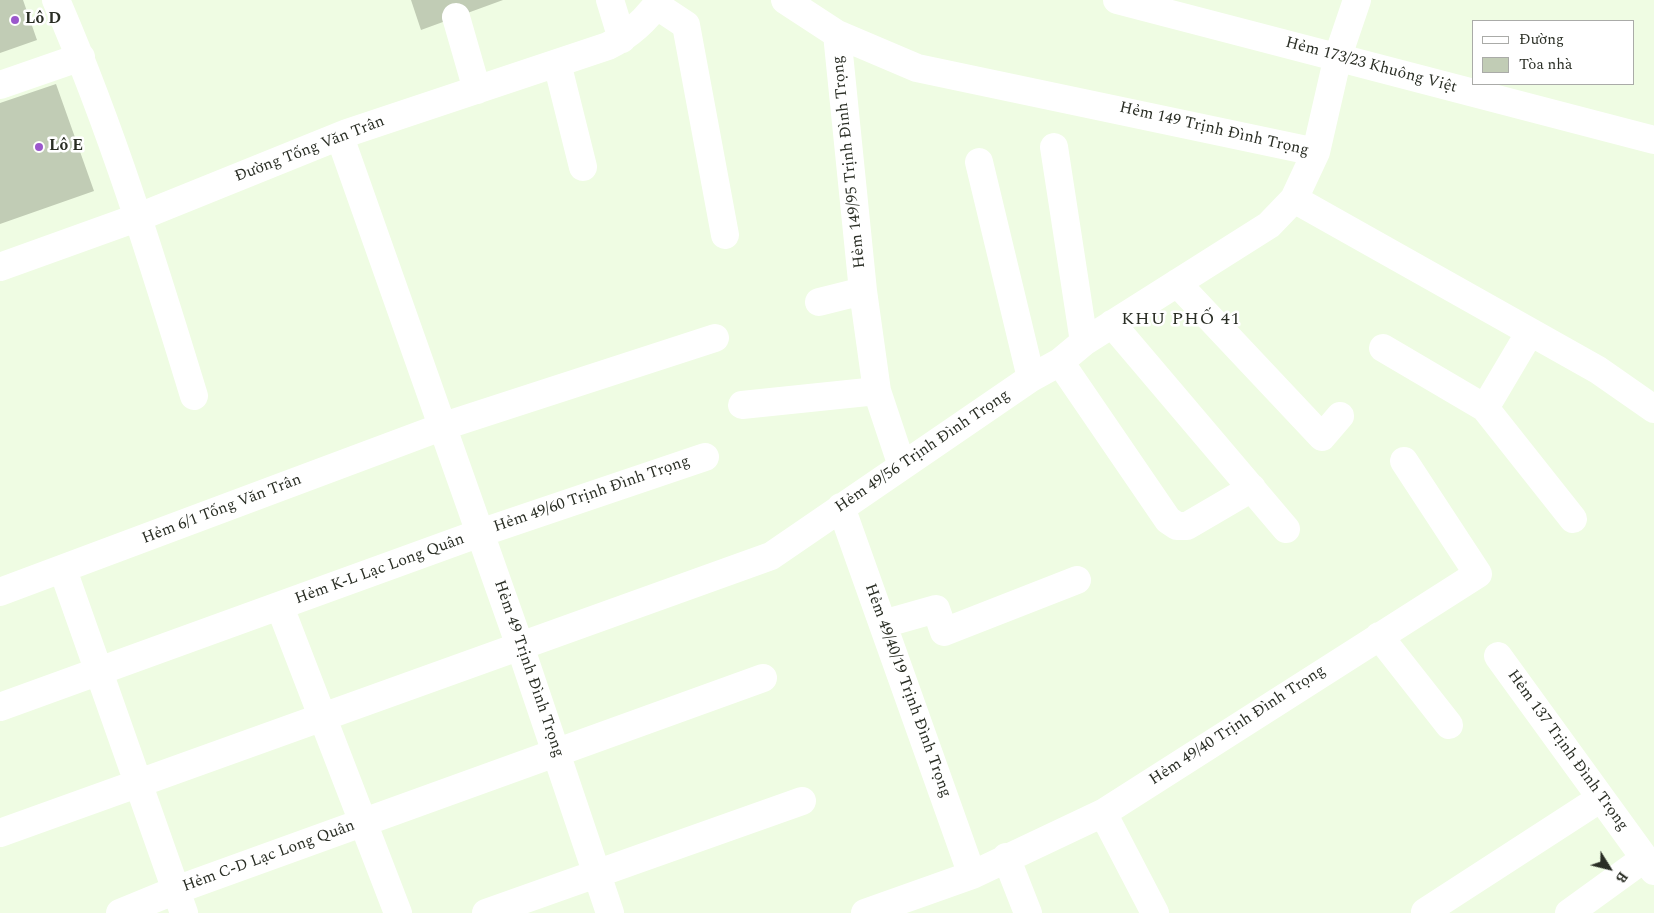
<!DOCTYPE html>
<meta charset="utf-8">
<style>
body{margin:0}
#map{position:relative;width:1654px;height:913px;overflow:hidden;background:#effce3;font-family:Spectral,serif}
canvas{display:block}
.legend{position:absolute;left:1472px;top:20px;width:162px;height:65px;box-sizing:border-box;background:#fff;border:1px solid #aaaba8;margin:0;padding:6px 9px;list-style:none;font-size:15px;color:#2a2e25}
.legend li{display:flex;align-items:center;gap:10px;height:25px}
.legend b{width:25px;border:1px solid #aaaba8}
.north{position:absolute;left:1584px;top:843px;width:50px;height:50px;-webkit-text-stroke:4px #fff;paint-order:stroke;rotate:126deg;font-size:14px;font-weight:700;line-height:20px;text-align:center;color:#2a2e25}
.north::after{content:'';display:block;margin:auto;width:18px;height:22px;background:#2a2e25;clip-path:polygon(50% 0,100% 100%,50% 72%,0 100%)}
</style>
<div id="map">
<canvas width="1654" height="913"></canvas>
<ul class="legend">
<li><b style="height:6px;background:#fff"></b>Đường</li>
<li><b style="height:14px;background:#c1ccb5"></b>Tòa nhà</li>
</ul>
<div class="north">B</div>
</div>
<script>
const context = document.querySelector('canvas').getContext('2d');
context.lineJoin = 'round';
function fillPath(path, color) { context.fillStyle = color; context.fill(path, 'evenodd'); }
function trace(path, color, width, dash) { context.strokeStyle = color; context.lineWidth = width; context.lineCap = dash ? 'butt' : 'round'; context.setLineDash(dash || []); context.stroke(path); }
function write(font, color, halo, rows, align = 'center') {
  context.font = font + ' Spectral,serif'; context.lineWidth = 5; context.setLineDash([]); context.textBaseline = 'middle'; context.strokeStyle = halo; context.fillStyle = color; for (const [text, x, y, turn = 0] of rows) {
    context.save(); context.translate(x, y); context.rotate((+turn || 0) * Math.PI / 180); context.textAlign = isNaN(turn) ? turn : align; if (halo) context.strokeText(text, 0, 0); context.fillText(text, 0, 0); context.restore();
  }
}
fillPath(new Path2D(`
 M 0,0 L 23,0 L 37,40 L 0,53 Z
 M 411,0 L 503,0 L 421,30 Z
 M 56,84 L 94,191 L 0,224 L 0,103 Z`), '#c1ccb5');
trace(new Path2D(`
 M 56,0 C 112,129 153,262 194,396
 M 610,0 L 622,39
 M 785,0 L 837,34 L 917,68 L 1316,152 L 1294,199 L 1598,370 L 1654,409
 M 1117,0 L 1654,140
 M 656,5 L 686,25 L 725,235
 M 456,17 L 477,90
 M 837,34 L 863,291 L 877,391 L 902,466
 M 557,63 L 583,167
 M 0,85 L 81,57
 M 340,137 L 520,646 L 610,913
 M 1054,147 L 1084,342
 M 1316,152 L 1338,56 L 1357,0
 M 979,162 L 1031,378
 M 0,267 L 139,217 L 347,133 L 608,46 C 628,36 647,19 660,0
 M 1177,283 L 1322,437 L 1340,416
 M 819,302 L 863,291
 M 1112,324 L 1286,529
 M 1383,348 L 1485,408 L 1573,519
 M 1060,362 L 1168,520 L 1177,526 L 1187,526 L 1252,488
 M 742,405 L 877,391
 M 1485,408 L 1530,332
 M 841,507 L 972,875
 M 63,570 L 184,913
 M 0,592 L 444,426 L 715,338
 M 280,607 L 398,913
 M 883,624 L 936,609 L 944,632 L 1077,580
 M 1379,636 L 1449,725
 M 1498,656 L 1654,871
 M 0,707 L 480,533 L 705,457
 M 1103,813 L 1155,913
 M 0,833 L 771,556 L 1031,378 L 1060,362 L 1084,342 L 1269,225 L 1294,199
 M 1006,857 L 1028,913
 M 1425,912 L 1601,798
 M 120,913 L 176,890 L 763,678
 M 486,913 L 802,801
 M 865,913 L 972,875 L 1103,813 L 1478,574 L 1404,461
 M 1569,913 L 1645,858`), '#fff', 28);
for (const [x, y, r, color] of [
 [15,20,5,"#9b57cc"],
 [39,147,5,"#9b57cc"]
]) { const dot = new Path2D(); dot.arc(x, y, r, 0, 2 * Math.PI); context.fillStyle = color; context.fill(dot); trace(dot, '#fff', 2); }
write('bold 16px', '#2a2e25', '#fff', [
 ["Lô D",25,20],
 ["Lô E",49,147]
], 'left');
write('16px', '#2a2e25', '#fff', [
 ["Hẻm 173/23 Khuông Việt",1371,66,15],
 ["Hẻm 149 Trịnh Đình Trọng",1214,130,13],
 ["Đường Tống Văn Trân",310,150,-21],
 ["Hẻm 149/95 Trịnh Đình Trọng",850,162,-96],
 ["Hẻm 49/56 Trịnh Đình Trọng",923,452,-34],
 ["Hẻm 49/60 Trịnh Đình Trọng",592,495,-19],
 ["Hẻm 6/1 Tống Văn Trân",222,510,-21],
 ["Hẻm K-L Lạc Long Quân",380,570,-20],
 ["Hẻm 49 Trịnh Đình Trọng",528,669,71],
 ["Hẻm 49/40/19 Trịnh Đình Trọng",907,691,70],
 ["Hẻm 49/40 Trịnh Đình Trọng",1238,726,-33],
 ["Hẻm 137 Trịnh Đình Trọng",1567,751,54],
 ["Hẻm C-D Lạc Long Quân",269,857,-20]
]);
context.letterSpacing = '1px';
write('18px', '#2a2e25', '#fff', [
 ["KHU PHỐ 41",1181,320]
]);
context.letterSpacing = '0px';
</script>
